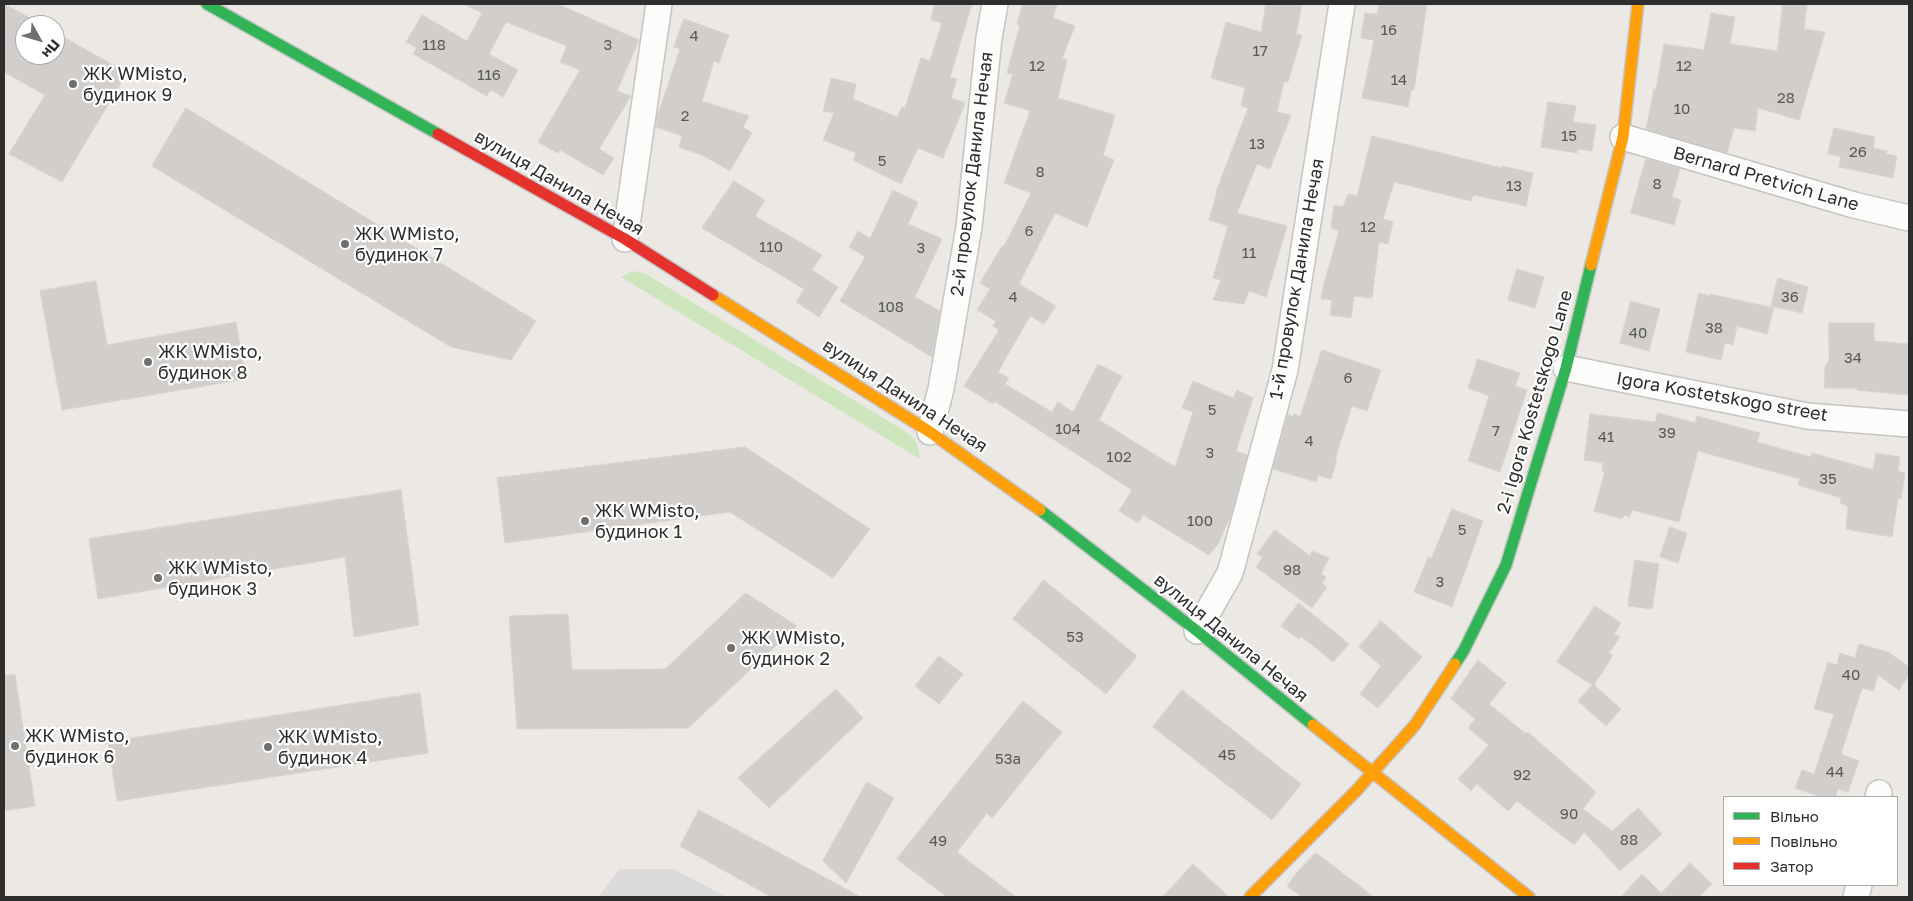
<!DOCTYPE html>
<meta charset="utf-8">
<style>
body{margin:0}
#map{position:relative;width:1913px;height:901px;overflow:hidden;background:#ece8e4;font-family:"Golos Text",sans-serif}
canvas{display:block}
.frame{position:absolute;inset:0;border:5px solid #2e2e2e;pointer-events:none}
.legend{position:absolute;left:1723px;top:796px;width:175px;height:90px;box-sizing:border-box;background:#fff;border:1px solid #ababab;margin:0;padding:6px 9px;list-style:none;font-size:15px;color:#2e2e2e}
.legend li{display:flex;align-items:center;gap:10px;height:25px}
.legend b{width:25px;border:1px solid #ababab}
.north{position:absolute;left:15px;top:15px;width:50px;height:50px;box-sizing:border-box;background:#fff;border:1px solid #ababab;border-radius:50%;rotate:129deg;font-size:14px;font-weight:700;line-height:20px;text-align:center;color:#2e2e2e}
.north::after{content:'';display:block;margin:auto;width:18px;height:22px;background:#706f6e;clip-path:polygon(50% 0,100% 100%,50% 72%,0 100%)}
</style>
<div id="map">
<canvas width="1913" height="901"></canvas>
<div class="frame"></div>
<ul class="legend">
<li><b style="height:6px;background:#30b455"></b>Вільно</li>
<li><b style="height:6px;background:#ff9f0a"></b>Повільно</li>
<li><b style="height:6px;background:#e5322d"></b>Затор</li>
</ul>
<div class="north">Пн</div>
</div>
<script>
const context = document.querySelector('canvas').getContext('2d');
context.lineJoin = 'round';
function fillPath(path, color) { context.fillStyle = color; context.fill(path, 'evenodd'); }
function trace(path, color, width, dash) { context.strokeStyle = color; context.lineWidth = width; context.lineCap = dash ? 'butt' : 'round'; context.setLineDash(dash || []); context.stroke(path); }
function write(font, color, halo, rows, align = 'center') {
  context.font = font + ' "Golos Text",sans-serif'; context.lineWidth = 4.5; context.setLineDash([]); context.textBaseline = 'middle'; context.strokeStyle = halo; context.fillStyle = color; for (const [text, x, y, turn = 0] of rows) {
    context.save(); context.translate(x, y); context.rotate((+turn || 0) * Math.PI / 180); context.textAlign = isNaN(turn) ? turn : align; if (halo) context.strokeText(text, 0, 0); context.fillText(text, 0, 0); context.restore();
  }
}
fillPath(new Path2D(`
 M 620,869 L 673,869 L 727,897 L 598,897 Z`), '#dcd9db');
fillPath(new Path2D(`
 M 633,271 L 646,274 L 908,433 C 918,440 918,448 920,459 L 621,277 Z`), '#cee6be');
const building = new Path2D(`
 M 4,4 L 43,25 L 25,25 L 25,55 L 55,55 L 55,32 L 127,73 L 62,182 L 9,154 L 45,95 L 4,72 Z
 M 463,4 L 558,4 L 639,40 L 617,91 L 631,96 L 599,149 L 614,158 L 603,175 L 560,150 L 558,153 L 538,142 L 580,70 L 560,62 L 567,46 L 506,22 L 489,54 L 518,70 L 503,97 L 491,90 L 487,96 L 413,54 L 417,48 L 406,42 L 422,15 L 467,41 L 482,13 Z
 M 935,4 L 972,4 L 950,77 L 957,79 L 951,98 L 965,103 L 943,158 L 918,148 L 901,184 L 853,160 L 856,153 L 823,140 L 834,113 L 823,111 L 831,78 L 856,84 L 853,99 L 897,117 L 902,107 L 905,108 L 921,58 L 930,61 L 942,23 L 931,20 Z
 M 1023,4 L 1057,4 L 1053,18 L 1075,26 L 1062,59 L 1067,60 L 1058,98 L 1115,115 L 1103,155 L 1114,160 L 1087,227 L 1055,213 L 1019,284 L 1056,306 L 1044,324 L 1030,316 L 998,372 L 1009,378 L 1005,384 L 1052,412 L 1058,402 L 1073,412 L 1098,364 L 1122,376 L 1099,420 L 1175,467 L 1193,412 L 1182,408 L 1193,381 L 1233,398 L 1237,390 L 1253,398 L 1236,451 L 1247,455 L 1231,515 L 1218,544 L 1209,555 L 1143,515 L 1138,523 L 1119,511 L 1132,490 L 994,401 L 993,404 L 964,386 L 999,330 L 993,326 L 996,321 L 977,310 L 990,289 L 980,283 L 1002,246 L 1004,246 L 1031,193 L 1004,183 L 1030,111 L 1004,103 L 1013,74 L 1007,73 L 1020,25 L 1017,24 Z
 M 1266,4 L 1302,4 L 1296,34 L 1302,35 L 1288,82 L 1284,81 L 1277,112 L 1291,115 L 1270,169 L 1257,164 L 1237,213 L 1287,226 L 1266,297 L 1249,291 L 1244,304 L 1213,300 L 1221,280 L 1213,278 L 1228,226 L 1209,220 L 1217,192 L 1216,192 L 1248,108 L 1241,106 L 1245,88 L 1211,78 L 1226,22 L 1261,32 Z
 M 1379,4 L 1427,4 L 1414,90 L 1411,90 L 1408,107 L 1362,98 L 1374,40 L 1361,38 L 1365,13 L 1377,14 Z
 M 1783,4 L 1807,4 L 1804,29 L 1825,32 L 1799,120 L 1758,108 L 1755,131 L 1734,128 L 1727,153 L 1646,129 L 1654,89 L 1656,90 L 1664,44 L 1704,50 L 1711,13 L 1735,17 L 1730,44 L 1777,51 Z
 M 684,19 L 729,35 L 719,63 L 714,61 L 702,101 L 749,116 L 743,127 L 752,133 L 730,171 L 704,156 L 679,147 L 682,136 L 656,127 L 657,117 L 680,49 L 674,47 Z
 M 1548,102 L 1576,106 L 1573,122 L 1596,125 L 1592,151 L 1578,149 L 1577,153 L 1541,147 Z
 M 186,108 L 536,321 L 511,360 L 451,347 L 152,166 Z
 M 1834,128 L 1875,137 L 1873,148 L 1887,151 L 1886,154 L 1897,156 L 1893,178 L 1839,167 L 1841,157 L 1828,154 Z
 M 1372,136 L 1502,168 L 1502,166 L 1533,173 L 1526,206 L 1473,195 L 1471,201 L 1394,182 L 1383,219 L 1393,222 L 1388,244 L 1379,242 L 1372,298 L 1354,296 L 1351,318 L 1330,315 L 1332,300 L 1321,299 L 1323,287 L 1339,231 L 1331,228 L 1334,205 L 1343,207 L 1348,194 L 1357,196 Z
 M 1646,159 L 1680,169 L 1672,197 L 1681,200 L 1674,225 L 1631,213 Z
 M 734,181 L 765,200 L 755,216 L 822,255 L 812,270 L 838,287 L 819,317 L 796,302 L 804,289 L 702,228 Z
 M 893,190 L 918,202 L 908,224 L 942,239 L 915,297 L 940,311 L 932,357 L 840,301 L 865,257 L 849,247 L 858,231 L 870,238 Z
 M 1517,269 L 1544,277 L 1535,308 L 1508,300 Z
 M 1778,278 L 1808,287 L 1802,313 L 1771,306 Z
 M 96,281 L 107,345 L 236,322 L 246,379 L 62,410 L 40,291 Z
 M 1699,293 L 1709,296 L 1710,294 L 1774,308 L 1767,334 L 1737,326 L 1733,345 L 1725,343 L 1721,360 L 1686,352 Z
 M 1631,301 L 1660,309 L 1649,351 L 1620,343 Z
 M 1829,323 L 1874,323 L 1874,341 L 1909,344 L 1909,395 L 1857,390 L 1857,388 L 1824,388 L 1825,367 L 1829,360 Z
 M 1322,350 L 1381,370 L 1367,411 L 1352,406 L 1335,459 L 1337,460 L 1331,479 L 1318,475 L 1316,482 L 1273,469 L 1288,414 L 1293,417 L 1294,414 L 1300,416 Z
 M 1478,359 L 1520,373 L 1515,386 L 1527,390 L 1500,472 L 1468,461 L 1489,396 L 1468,388 Z
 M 1658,413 L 1695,423 L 1697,416 L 1760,433 L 1757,442 L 1811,457 L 1812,453 L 1873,470 L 1876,453 L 1900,457 L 1898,471 L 1905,473 L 1901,499 L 1898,498 L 1892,537 L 1846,529 L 1848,506 L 1840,503 L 1841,498 L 1798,485 L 1800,479 L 1698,451 L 1679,522 L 1632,510 L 1630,517 L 1624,515 L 1622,519 L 1594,511 L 1605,471 L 1602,471 L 1603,463 L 1584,460 L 1590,414 L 1655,422 Z
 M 745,447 L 870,529 L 833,578 L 730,512 L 505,543 L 497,478 Z
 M 401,490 L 419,625 L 354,637 L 345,557 L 98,599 L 89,539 Z
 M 1452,509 L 1483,521 L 1452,607 L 1414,592 L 1428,557 L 1431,559 Z
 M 1670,527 L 1687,533 L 1678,563 L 1660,557 Z
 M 1275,530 L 1310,556 L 1312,551 L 1329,558 L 1321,574 L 1326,577 L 1322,583 L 1327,587 L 1312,608 L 1256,567 L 1263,557 L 1257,554 Z
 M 1635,560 L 1659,564 L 1652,609 L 1628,606 Z
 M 1044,580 L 1137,656 L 1106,694 L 1013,619 Z
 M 746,593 L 797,626 L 688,728 L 517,729 L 509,616 L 568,614 L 572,670 L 665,669 Z
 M 1299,603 L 1349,644 L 1333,662 L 1301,636 L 1299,639 L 1281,626 Z
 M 1595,606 L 1621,623 L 1614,634 L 1620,637 L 1609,653 L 1613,655 L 1594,685 L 1621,709 L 1606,726 L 1578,701 L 1592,685 L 1557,662 Z
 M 1381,621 L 1422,657 L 1378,708 L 1360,694 L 1381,666 L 1359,647 Z
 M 1859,644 L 1888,652 L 1909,667 L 1909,675 L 1899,690 L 1878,675 L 1873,691 L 1862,688 L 1841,754 L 1859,761 L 1848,792 L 1838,789 L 1835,797 L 1821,797 L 1795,788 L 1802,770 L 1814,774 L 1834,714 L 1814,709 L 1828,662 L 1837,665 L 1840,653 L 1855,658 Z
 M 939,656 L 963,674 L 939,704 L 915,686 Z
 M 1478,660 L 1506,683 L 1489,704 L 1526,734 L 1528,732 L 1596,792 L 1583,809 L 1612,831 L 1638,808 L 1662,834 L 1620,871 L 1584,832 L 1574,845 L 1517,801 L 1508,811 L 1477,784 L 1471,791 L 1458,779 L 1489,745 L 1468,728 L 1475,719 L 1451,699 Z
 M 15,675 L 35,806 L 4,811 L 4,676 Z
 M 836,689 L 863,718 L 769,808 L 738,778 Z
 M 1182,690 L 1301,784 L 1272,820 L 1153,727 Z
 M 420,693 L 428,753 L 117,801 L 108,742 Z
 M 1023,701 L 1062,732 L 992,818 L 987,813 L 957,852 L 1016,897 L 947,897 L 897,859 Z
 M 867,782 L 894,798 L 846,883 L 823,861 Z
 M 699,810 L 765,845 L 861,897 L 771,897 L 680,846 Z
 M 1316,853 L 1374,897 L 1302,897 L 1287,886 L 1298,871 Z
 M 1690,863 L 1712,884 L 1699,897 L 1621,897 L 1642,874 L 1661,893 Z
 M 1193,864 L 1229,897 L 1163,897 Z`);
fillPath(building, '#d1cecb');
trace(building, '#d7d4d0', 1);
const street = new Path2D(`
 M 1623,137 L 1854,205 L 1909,218
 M 625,239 L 659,4
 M 1566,368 L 1807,416 L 1909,424
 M 930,432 L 941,389 L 969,227 L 989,38 L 995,4
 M 1197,631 L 1230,573 L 1285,370 L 1342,4
 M 1878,797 L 1879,793
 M 1856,897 L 1859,885`);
const fast = new Path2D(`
 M 207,4 L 438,134
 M 1040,510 L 1197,631 L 1313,725
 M 1455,664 L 1464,650 L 1506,565 L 1566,368 L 1591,265`);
const slow = new Path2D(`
 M 1591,265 L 1623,137 L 1638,4
 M 713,295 L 930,432 L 1040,510
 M 1313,725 L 1529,897
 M 1250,897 L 1356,791 L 1415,725 L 1455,664`);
const jam = new Path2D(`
 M 438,134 L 625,239 L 713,295`);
trace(street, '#c5c4c5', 28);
trace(fast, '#c5c4c5', 14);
trace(slow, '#c5c4c5', 14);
trace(jam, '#c5c4c5', 14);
trace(street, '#fcfcfb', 25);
trace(fast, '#30b455', 11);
trace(slow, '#ff9f0a', 11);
trace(jam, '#e5322d', 11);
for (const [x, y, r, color] of [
 [73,84,5,"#706f6e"],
 [345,244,5,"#706f6e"],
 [148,362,5,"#706f6e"],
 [585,521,5,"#706f6e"],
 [158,578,5,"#706f6e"],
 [731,648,5,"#706f6e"],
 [15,746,5,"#706f6e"],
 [268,747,5,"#706f6e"]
]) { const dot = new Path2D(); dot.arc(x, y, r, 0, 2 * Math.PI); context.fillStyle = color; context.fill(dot); trace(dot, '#fff', 2); }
write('15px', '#585857', null, [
 ["16",1389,30],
 ["4",694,36],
 ["118",434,45],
 ["3",608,45],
 ["17",1260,51],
 ["12",1037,66],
 ["12",1684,66],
 ["116",489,75],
 ["14",1399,80],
 ["28",1786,98],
 ["10",1682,109],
 ["2",685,116],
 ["15",1569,136],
 ["13",1257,144],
 ["26",1858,152],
 ["5",882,161],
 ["8",1040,172],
 ["8",1657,184],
 ["13",1514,186],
 ["12",1368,227],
 ["6",1029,231],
 ["110",771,247],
 ["3",921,248],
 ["11",1249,253],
 ["4",1013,297],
 ["36",1790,297],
 ["108",891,307],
 ["38",1714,328],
 ["40",1638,333],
 ["34",1853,358],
 ["6",1348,378],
 ["5",1212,410],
 ["104",1068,429],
 ["7",1496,431],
 ["39",1667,433],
 ["41",1606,437],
 ["4",1309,441],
 ["3",1210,453],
 ["102",1119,457],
 ["35",1828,479],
 ["100",1200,521],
 ["5",1462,530],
 ["98",1292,570],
 ["3",1440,582],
 ["53",1075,637],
 ["40",1851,675],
 ["45",1227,755],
 ["53а",1008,759],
 ["44",1835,772],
 ["92",1522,775],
 ["90",1569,814],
 ["88",1629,840],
 ["49",938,841]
]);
write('18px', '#2e2e2e', '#fff', [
 ["ЖК WMisto,",83,74],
 ["будинок 9",83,95],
 ["ЖК WMisto,",355,234],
 ["будинок 7",355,255],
 ["ЖК WMisto,",158,352],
 ["будинок 8",158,373],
 ["ЖК WMisto,",595,511],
 ["будинок 1",595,532],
 ["ЖК WMisto,",168,568],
 ["будинок 3",168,589],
 ["ЖК WMisto,",741,638],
 ["будинок 2",741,659],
 ["ЖК WMisto,",25,736],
 ["будинок 6",25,757],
 ["ЖК WMisto,",278,737],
 ["будинок 4",278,758]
], 'left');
write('18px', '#2e2e2e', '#fff', [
 ["2-й провулок Данила Нечая",972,174,-83],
 ["Bernard Pretvich Lane",1766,179,16],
 ["вулиця Данила Нечая",559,183,30],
 ["1-й провулок Данила Нечая",1297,279,-80],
 ["вулиця Данила Нечая",905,396,33],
 ["Igora Kostetskogo street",1722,397,10],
 ["2-i Igora Kostetskogo Lane",1535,402,-74],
 ["вулиця Данила Нечая",1231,638,39]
]);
</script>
